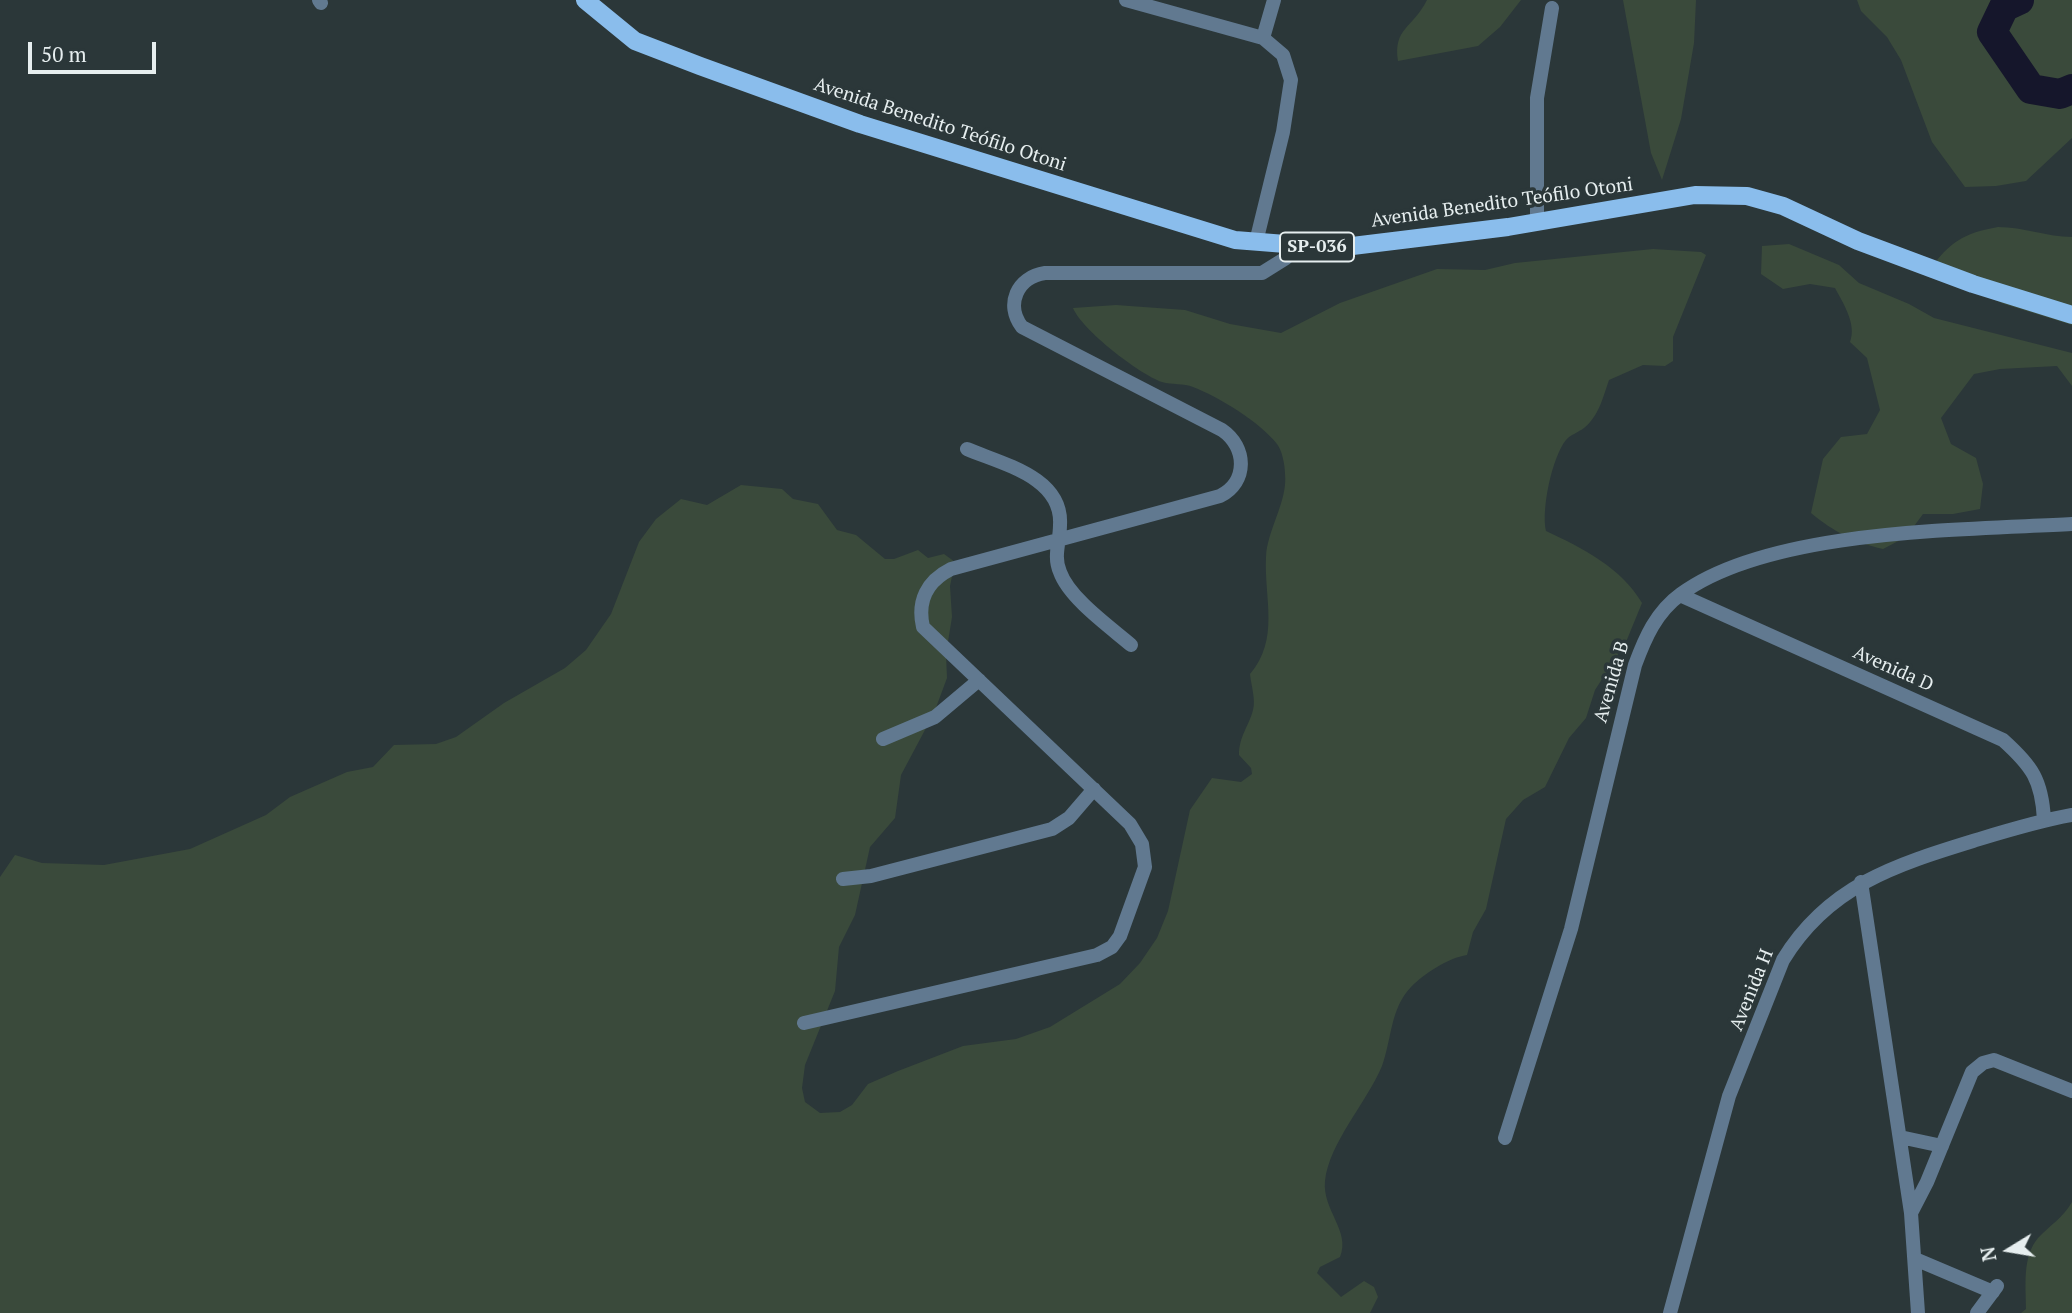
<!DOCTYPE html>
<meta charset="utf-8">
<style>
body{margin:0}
#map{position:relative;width:2072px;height:1313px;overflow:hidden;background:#2b3739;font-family:"PT Serif",serif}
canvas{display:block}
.north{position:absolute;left:1974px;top:1215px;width:70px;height:70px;-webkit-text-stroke:5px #2b3739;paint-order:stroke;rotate:259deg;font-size:19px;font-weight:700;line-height:28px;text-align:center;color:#e6eeef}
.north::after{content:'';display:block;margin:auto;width:24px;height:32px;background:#e6eeef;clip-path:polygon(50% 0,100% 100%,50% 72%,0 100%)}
.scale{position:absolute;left:28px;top:42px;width:128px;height:32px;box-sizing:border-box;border:4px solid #e6eeef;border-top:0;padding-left:9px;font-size:21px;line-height:24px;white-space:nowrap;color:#e6eeef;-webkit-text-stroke:5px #2b3739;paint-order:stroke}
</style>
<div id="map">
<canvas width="2072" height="1313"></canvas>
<div class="north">N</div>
<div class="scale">50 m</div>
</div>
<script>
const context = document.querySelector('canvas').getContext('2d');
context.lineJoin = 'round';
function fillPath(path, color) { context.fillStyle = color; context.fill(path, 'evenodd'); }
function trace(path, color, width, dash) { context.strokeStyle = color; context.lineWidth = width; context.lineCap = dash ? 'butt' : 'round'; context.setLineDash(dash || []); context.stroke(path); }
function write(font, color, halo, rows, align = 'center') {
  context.font = font + ' "PT Serif",serif'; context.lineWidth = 7; context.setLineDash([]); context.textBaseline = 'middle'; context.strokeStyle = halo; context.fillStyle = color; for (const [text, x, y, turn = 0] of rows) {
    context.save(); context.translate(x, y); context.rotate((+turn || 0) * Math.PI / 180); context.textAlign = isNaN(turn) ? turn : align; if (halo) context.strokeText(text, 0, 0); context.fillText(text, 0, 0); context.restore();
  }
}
fillPath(new Path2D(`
 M 1427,0 L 1521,0 L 1500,27 L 1478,46 L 1398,61 C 1393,28 1413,28 1427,0 Z
 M 1623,0 L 1696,0 L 1694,43 L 1681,119 L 1662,180 L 1651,153 Z
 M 1857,0 L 2072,0 L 2072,138 L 2026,181 L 1996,186 L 1965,187 L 1932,142 L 1901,60 L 1887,37 L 1861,11 Z
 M 1998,227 C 2024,227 2047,237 2072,237 L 2072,325 L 2004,304 L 1929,271 C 1949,242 1964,233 1998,227 Z
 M 1789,244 L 1839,265 L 1859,283 L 1909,304 L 1934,318 L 2072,353 L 2072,386 L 2057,366 L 2000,369 L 1974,374 L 1941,418 L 1951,444 L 1976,458 L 1983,484 L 1980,509 L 1953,514 L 1923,514 L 1906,537 L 1883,549 C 1854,542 1834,532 1811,513 L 1823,459 L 1841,437 L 1867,434 L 1880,410 L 1867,358 L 1850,342 C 1857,324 1843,303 1835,288 L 1810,284 L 1783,289 L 1761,274 L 1762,246 Z
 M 1653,249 L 1701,252 L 1706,255 L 1673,337 L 1673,361 L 1665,366 L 1643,365 L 1609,380 C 1603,397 1599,416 1584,428 C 1579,432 1570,435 1566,440 C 1552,457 1541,510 1546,531 C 1582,548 1621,567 1642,603 L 1626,642 L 1595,690 L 1586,718 L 1569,738 L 1545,787 L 1523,800 L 1506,819 L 1486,909 L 1473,932 L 1467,955 C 1448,958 1425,973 1411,987 C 1390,1009 1392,1039 1382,1066 C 1367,1102 1329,1143 1325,1181 C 1322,1210 1351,1231 1340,1257 L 1320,1267 L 1317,1273 L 1341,1297 L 1364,1281 L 1374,1287 L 1378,1297 L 1370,1313 L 0,1313 L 0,877 L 15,855 L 42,863 L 104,865 L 190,849 L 266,815 L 290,797 L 347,772 L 373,767 L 394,745 L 436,744 L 456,737 L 504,703 L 565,668 L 586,650 L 611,614 L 639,542 L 656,519 L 681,499 L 707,505 L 741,485 L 782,489 L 793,499 L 818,504 L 837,530 L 856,535 L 885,559 L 894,559 L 918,550 L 928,558 L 944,554 L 955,562 L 950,586 L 952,617 L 946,654 L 947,678 L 934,713 L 901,775 L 895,818 L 870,847 L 855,915 L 839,947 L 835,991 L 805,1065 L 802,1088 L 805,1102 L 820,1113 L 840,1112 L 852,1105 L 868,1084 L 898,1071 L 963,1046 L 1016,1039 L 1050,1027 L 1120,984 L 1140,963 L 1157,938 L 1168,911 L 1190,810 L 1212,778 L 1241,782 L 1252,774 L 1251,768 L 1239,755 C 1239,736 1249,726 1253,710 C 1256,700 1251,685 1250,674 C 1280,639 1264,599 1266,557 C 1267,530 1288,501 1285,474 C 1285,465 1282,450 1277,444 C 1260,422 1219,397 1193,387 C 1184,383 1172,385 1162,382 C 1139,374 1082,330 1073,308 L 1116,305 L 1185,310 L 1230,324 L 1281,333 L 1340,303 L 1437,269 L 1485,270 L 1515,263 Z
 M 2072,1202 L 2072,1313 L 2021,1313 L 2026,1309 C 2026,1286 2022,1257 2038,1238 C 2050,1225 2063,1218 2072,1202 Z`), '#3a4a3b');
trace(new Path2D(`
 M 2019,0 L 2004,7 L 1992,32 L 2031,89 L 2060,94 L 2072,89`), '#15162b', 30);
trace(new Path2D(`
 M 319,0 L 321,3
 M 1126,0 L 1263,38 L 1283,55 L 1291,80 L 1283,132 L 1256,242
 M 1263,38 L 1274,0
 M 1537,222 L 1537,98 L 1552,8
 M 967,449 C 1002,464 1063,477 1060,525 C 1060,542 1053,556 1060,572 C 1069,598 1110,627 1131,645
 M 1680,595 L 2003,740 C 2032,766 2042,780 2044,820
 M 883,739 L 935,717 L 979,680
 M 843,879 L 871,876 L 1052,829 L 1069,818 L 1094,789
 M 1861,882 L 1911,1213 L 1918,1313
 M 804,1023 L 1097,955 L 1112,947 L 1120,936 L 1145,867 L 1142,844 L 1130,824 L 923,627 C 917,601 927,581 951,569 L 1220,496 C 1248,482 1247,447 1222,430 L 1022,327 C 1005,305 1017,277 1045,273 L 1262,273 L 1286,258 L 1288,246
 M 1900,1137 L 1942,1146
 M 1505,1138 L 1571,929 L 1635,665 C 1645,638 1656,612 1681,594 C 1770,529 1963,530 2072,524
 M 1911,1213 L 1927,1182 L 1972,1072 L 1983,1063 L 1994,1060 L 2072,1091
 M 1915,1259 L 1993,1292
 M 1670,1313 L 1729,1096 L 1783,960 C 1828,886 1895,865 1973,841 C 2006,831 2038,821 2072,815
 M 1977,1313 L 1997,1286`), '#617990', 14);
trace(new Path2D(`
 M 585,0 L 635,41 L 700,66 L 860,124 L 1235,240 L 1336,248 L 1508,227 L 1695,195 L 1747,196 L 1783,206 L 1858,241 L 1973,284 L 2072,315`), '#8abdec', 18);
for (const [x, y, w] of [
 [1317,247,74]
]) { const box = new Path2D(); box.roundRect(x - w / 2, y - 14.5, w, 29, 5); context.fillStyle = '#2b3739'; context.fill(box); trace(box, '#e6eeef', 2); }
write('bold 18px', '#e6eeef', null, [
 ["SP-036",1317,247]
]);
write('19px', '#e6eeef', '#2b3739', [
 ["Avenida Benedito Teófilo Otoni",940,125,18],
 ["Avenida Benedito Teófilo Otoni",1502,203,-8],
 ["Avenida D",1893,669,24],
 ["Avenida B",1612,682,-74],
 ["Avenida H",1752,990,-68]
]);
</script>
